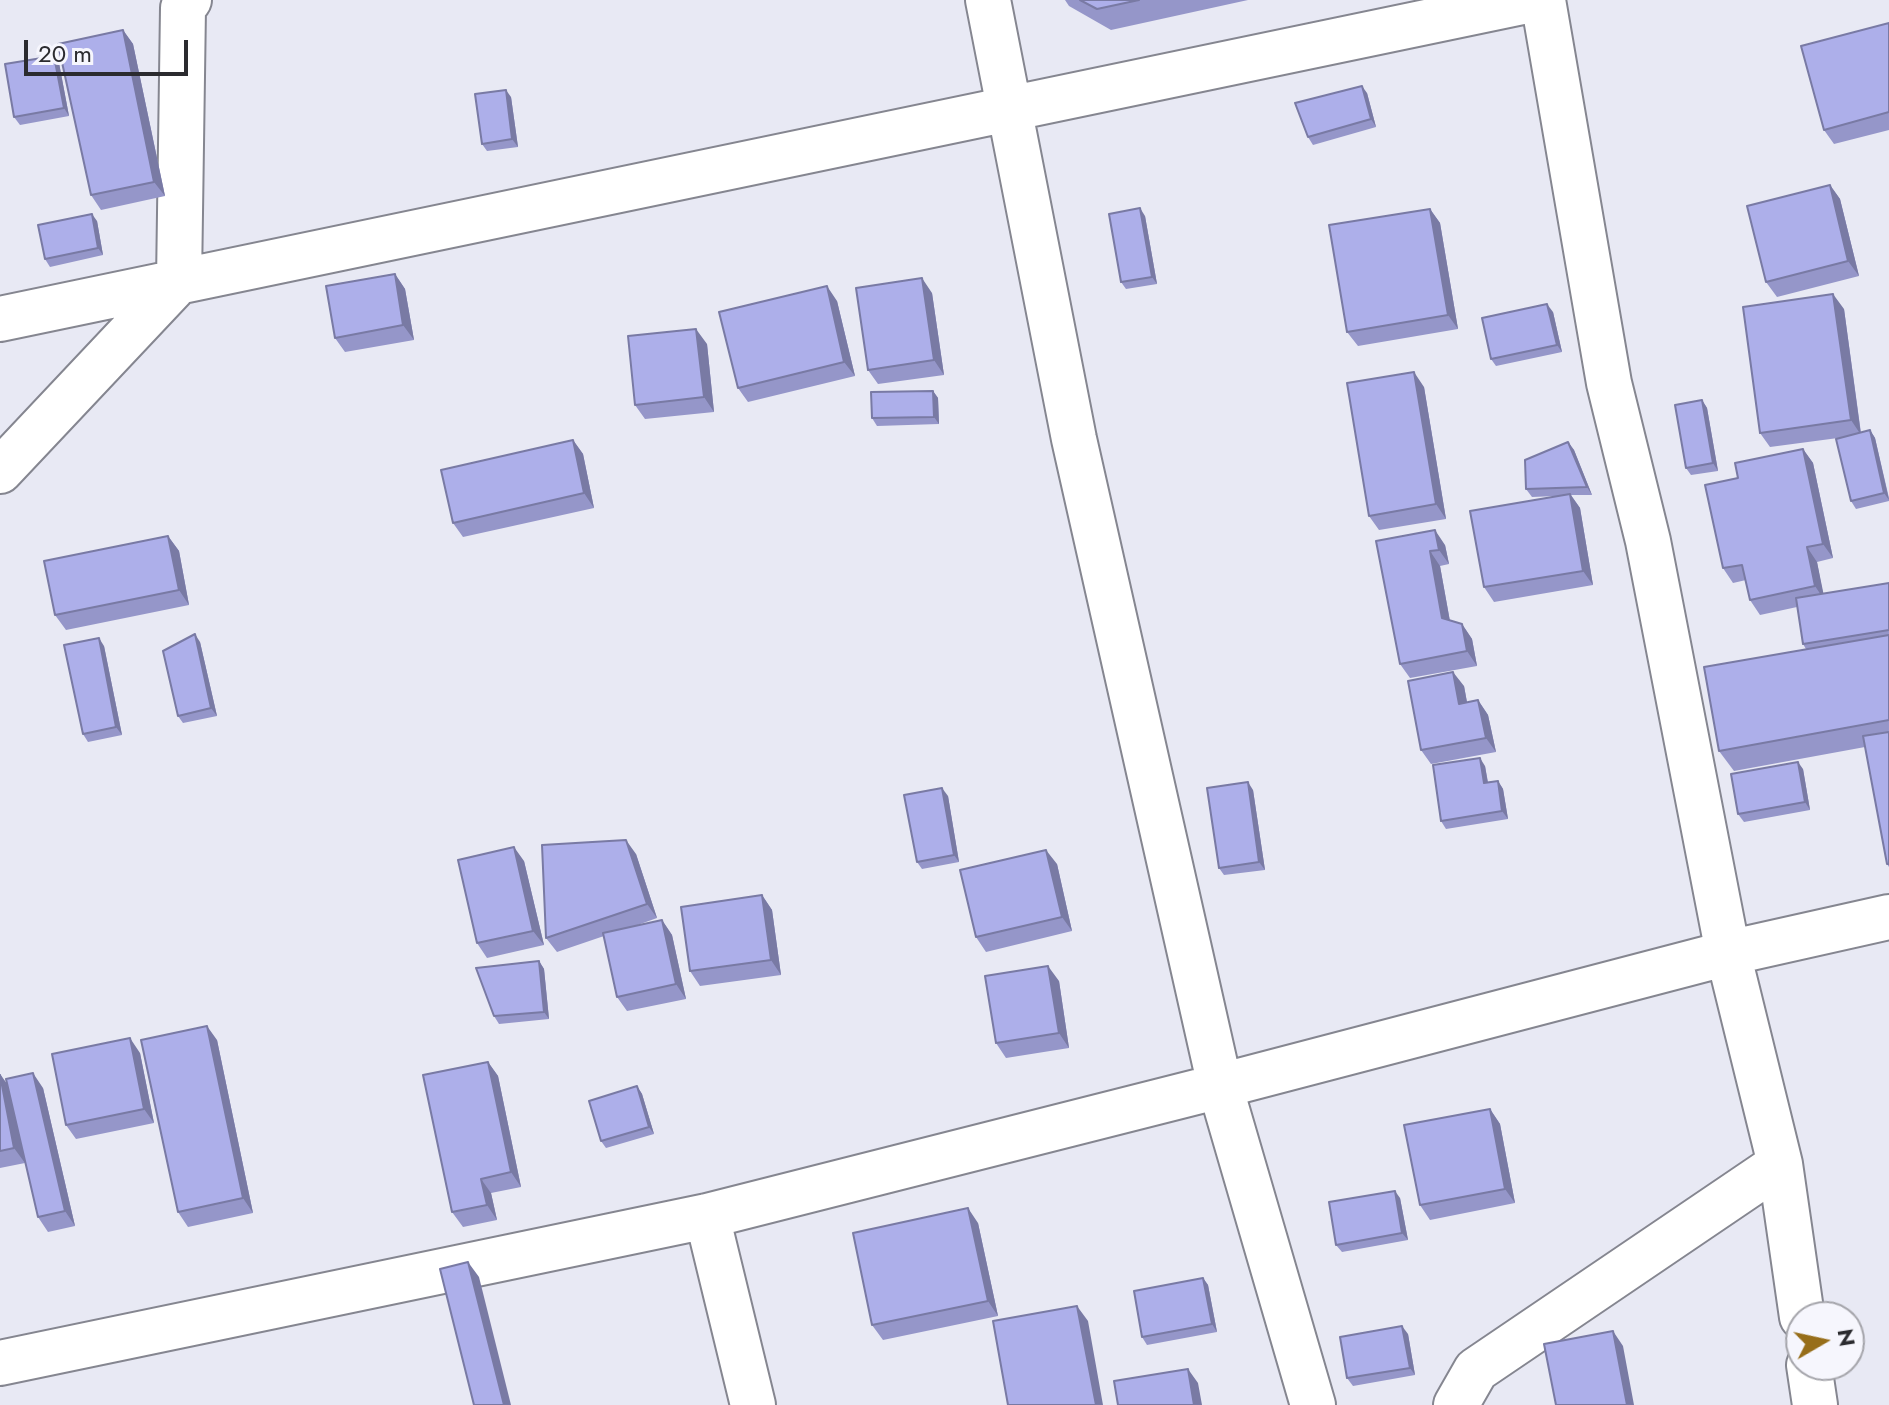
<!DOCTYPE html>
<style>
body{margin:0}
#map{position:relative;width:1889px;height:1405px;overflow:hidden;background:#e8e9f4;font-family:Jost,sans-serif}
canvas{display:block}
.north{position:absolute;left:1785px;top:1301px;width:80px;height:80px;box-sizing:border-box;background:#f6f6fd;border:2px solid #a5a5ab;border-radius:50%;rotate:81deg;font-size:22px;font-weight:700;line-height:32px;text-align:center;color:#2b2b2f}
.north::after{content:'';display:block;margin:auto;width:28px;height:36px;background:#976e1a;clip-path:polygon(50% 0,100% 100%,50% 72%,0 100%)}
.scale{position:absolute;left:24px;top:40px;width:164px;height:36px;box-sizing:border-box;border:4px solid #2b2b2f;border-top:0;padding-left:10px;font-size:24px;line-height:28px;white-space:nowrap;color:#2b2b2f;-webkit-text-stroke:6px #f6f6fd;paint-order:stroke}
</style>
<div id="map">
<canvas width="1889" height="1405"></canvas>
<div class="north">N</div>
<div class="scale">20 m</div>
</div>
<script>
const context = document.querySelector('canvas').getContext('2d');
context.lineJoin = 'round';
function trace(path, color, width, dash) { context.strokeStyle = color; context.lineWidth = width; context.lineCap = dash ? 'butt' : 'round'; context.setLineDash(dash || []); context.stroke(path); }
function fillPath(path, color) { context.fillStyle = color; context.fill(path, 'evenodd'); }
const street = new Path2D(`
 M 988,0 L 1074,439 L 1220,1086 L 1313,1405
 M 1543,0 L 1609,383 L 1648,541 L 1728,953 L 1780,1164 L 1802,1317
 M 0,319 L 1532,0
 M 0,471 L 179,281 L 183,8 L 189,0
 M 707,1216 L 753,1405
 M 0,1363 L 707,1216 L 1220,1086 L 1728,953 L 1889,917
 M 1809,1365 L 1815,1405
 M 1456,1405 L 1476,1370 L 1780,1164`);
trace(street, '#858690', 48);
trace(street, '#fff', 44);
fillPath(new Path2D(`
 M 1065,0 L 1248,0 L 1111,30 L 1069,6 Z
 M 1889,23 L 1889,130 L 1834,144 L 1824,130 Z
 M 123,30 L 133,44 L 165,196 L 101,210 L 91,195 Z
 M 54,56 L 59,63 L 69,116 L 20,125 L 14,117 Z
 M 1367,93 L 1376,127 L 1313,145 L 1308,137 Z
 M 511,97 L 518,147 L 487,151 L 482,144 Z
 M 1830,185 L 1840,199 L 1859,276 L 1777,297 L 1766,282 Z
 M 1430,209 L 1440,223 L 1458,329 L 1358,346 L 1347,332 Z
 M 1145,216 L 1157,284 L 1126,289 L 1121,282 Z
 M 97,221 L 103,255 L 50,267 L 45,259 Z
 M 395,274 L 405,289 L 414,340 L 345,352 L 335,338 Z
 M 932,293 L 944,375 L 878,384 L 868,370 Z
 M 837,301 L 855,376 L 748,402 L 738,388 Z
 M 1844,309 L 1861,433 L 1870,430 L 1875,438 L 1889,498 L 1889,501 L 1856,509 L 1851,501 L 1838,438 L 1770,447 L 1760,433 Z
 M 1553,312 L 1562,352 L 1496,366 L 1491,359 Z
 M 707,344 L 714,412 L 645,419 L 635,405 Z
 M 1424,387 L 1446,519 L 1379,530 L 1369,516 Z
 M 933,391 L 938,398 L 939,424 L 877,426 L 872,418 Z
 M 1702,400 L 1707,408 L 1718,471 L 1691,475 L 1686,468 Z
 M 573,440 L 583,454 L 594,508 L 463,537 L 453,523 Z
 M 1568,442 L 1574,450 L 1592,495 L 1571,495 L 1580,508 L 1593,585 L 1494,602 L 1484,587 L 1556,496 L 1532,497 L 1526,489 Z
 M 1803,449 L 1813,463 L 1833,558 L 1817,562 L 1823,594 L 1889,583 L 1889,867 L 1887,864 L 1865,747 L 1734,771 L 1719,751 L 1806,649 L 1803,644 L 1797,607 L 1760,615 L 1750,600 L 1746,580 L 1733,583 L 1723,568 Z
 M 168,536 L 179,551 L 189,605 L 66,630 L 55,615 Z
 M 1376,541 L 1445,545 L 1449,564 L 1440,566 L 1450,621 L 1462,624 L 1472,639 L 1477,666 L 1410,678 L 1400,664 Z
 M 200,642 L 217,716 L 183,723 L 178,716 Z
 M 104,646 L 122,735 L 88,742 L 83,734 Z
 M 1464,686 L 1467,702 L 1478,700 L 1488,715 L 1496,752 L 1431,764 L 1421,750 Z
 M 1485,766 L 1488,782 L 1498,781 L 1503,789 L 1508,819 L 1446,829 L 1441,821 Z
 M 1803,769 L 1810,810 L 1744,822 L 1738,814 Z
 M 1253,790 L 1265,870 L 1224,875 L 1219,868 Z
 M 948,796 L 959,862 L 922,869 L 917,862 Z
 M 636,854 L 657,918 L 632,927 L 662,920 L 672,935 L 686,999 L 627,1011 L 617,997 L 604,936 L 557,952 L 546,938 Z
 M 524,861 L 544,945 L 487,958 L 477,943 Z
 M 1057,864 L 1072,931 L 986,952 L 976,937 Z
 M 762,895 L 772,910 L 781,975 L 700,986 L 690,971 Z
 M 539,961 L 544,969 L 549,1019 L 499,1024 L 494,1016 Z
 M 1059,981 L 1069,1048 L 1006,1058 L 996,1043 Z
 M 217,1040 L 253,1213 L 188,1227 L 178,1212 Z
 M 140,1053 L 154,1123 L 76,1139 L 66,1125 Z
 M 488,1062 L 498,1076 L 521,1187 L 491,1193 L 497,1220 L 463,1227 L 452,1212 Z
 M 0,1074 L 7,1085 L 43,1088 L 75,1226 L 48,1232 L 38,1217 L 19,1136 L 25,1163 L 0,1168 Z
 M 637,1086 L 642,1094 L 654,1134 L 606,1148 L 601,1141 Z
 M 1490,1109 L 1500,1124 L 1515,1203 L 1430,1220 L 1420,1205 Z
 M 1400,1198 L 1408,1240 L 1342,1252 L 1336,1245 Z
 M 978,1223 L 998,1316 L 883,1340 L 872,1325 Z
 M 1203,1278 L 1208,1285 L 1217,1332 L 1147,1345 L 1142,1337 Z
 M 1408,1334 L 1415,1375 L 1353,1386 L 1347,1378 Z`), '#9596c9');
fillPath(new Path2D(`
 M 123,30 L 133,44 L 165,196 L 154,182 Z
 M 54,56 L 59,63 L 69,116 L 64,108 Z
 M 1362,86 L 1367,93 L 1376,127 L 1371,119 Z
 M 506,90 L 511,97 L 518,147 L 512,139 Z
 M 1830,185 L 1840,199 L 1859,276 L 1848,261 Z
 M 1140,208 L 1145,216 L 1157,284 L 1152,277 Z
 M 1430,209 L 1440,223 L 1458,329 L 1448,315 Z
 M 92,214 L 97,221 L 103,255 L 98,248 Z
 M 395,274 L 405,289 L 414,340 L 403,325 Z
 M 922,278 L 932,293 L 944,375 L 934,360 Z
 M 827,286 L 837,301 L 855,376 L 844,362 Z
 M 1833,294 L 1844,309 L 1861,435 L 1851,420 Z
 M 1547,304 L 1553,312 L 1562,352 L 1557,345 Z
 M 696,329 L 707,344 L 714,412 L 704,397 Z
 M 1414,372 L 1424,387 L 1446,519 L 1436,504 Z
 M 933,391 L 938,398 L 939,424 L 934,417 Z
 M 1702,400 L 1707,408 L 1718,471 L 1713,463 Z
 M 1870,430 L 1875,438 L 1889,500 L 1884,493 Z
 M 573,440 L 583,454 L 594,508 L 584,493 Z
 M 1568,442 L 1574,450 L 1592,495 L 1587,487 Z
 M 1803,449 L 1813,463 L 1833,558 L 1823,544 Z
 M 1570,494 L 1580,508 L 1593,585 L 1583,571 Z
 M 1435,530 L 1445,545 L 1449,564 L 1439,550 Z
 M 168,536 L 179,551 L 189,605 L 179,590 Z
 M 1807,547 L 1817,562 L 1825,601 L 1815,586 Z
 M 1430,551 L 1440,566 L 1452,633 L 1442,618 Z
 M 1462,624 L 1472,639 L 1477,666 L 1467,651 Z
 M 195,634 L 200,642 L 217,716 L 211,708 Z
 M 99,638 L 104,646 L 122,735 L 116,727 Z
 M 1453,672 L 1464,686 L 1470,719 L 1459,704 Z
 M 1478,700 L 1488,715 L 1496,752 L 1486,738 Z
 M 1480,758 L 1485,766 L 1489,790 L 1484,783 Z
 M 1798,762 L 1803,769 L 1810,810 L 1805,802 Z
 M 1498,781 L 1503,789 L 1508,819 L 1502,811 Z
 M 1248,782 L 1253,790 L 1265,870 L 1259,862 Z
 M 942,788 L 948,796 L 959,862 L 954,855 Z
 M 626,840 L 636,854 L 657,918 L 647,904 Z
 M 514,847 L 524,861 L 544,945 L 533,931 Z
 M 1046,850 L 1057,864 L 1072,931 L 1062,917 Z
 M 762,895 L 772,910 L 781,975 L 771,960 Z
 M 662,920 L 672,935 L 686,999 L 676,984 Z
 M 539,961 L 544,969 L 549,1019 L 544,1012 Z
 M 1048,966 L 1059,981 L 1069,1048 L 1059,1033 Z
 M 207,1026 L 217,1040 L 253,1213 L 243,1198 Z
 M 130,1038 L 140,1053 L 154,1123 L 144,1109 Z
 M 488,1062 L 498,1076 L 521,1187 L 511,1172 Z
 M 33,1073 L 43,1088 L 75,1226 L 65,1211 Z
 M 0,1074 L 10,1088 L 25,1163 L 14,1148 Z
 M 637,1086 L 642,1094 L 654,1134 L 649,1127 Z
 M 1490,1109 L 1500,1124 L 1515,1203 L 1505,1189 Z
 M 481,1179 L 491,1193 L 497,1220 L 487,1205 Z
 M 1395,1191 L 1400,1198 L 1408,1240 L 1402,1233 Z
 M 968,1208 L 978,1223 L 998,1316 L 988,1301 Z
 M 468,1262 L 479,1277 L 511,1405 L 504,1405 Z
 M 1203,1278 L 1208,1285 L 1217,1332 L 1212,1324 Z
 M 1077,1306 L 1088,1321 L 1103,1405 L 1096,1405 Z
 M 1402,1326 L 1408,1334 L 1415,1375 L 1410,1368 Z
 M 1613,1331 L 1623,1346 L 1634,1405 L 1627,1405 Z
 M 1188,1369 L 1198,1383 L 1202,1405 L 1194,1405 Z`), '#797aa4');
const building = new Path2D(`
 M 1080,0 L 1139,0 L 1097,9 Z
 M 1889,23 L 1889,112 L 1824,130 L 1801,46 Z
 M 123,30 L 154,182 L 91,195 L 58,44 Z
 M 54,56 L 64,108 L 14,117 L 5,64 Z
 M 1362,86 L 1371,119 L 1308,137 L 1295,103 Z
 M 506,90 L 512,139 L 482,144 L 475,94 Z
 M 1830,185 L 1848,261 L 1766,282 L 1747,206 Z
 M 1140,208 L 1152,277 L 1121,282 L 1109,214 Z
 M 1430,209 L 1448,315 L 1347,332 L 1329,225 Z
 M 92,214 L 98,248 L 45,259 L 38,225 Z
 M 395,274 L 403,325 L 335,338 L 326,286 Z
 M 922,278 L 934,360 L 868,370 L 856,288 Z
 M 827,286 L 844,362 L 738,388 L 719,312 Z
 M 1833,294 L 1851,420 L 1760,433 L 1743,307 Z
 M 1547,304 L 1557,345 L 1491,359 L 1482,318 Z
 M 696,329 L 704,397 L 635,405 L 628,336 Z
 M 1414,372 L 1436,504 L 1369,516 L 1347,383 Z
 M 933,391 L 934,417 L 872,418 L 871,392 Z
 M 1702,400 L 1713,463 L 1686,468 L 1675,405 Z
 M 1870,430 L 1884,493 L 1851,501 L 1836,439 Z
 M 573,440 L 584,493 L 453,523 L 441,470 Z
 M 1568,442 L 1587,487 L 1526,489 L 1525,460 Z
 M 1803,449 L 1823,544 L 1807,547 L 1815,586 L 1750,600 L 1742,565 L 1723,568 L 1705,485 L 1738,478 L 1735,463 Z
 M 1570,494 L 1583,571 L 1484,587 L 1470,511 Z
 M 1435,530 L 1439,550 L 1430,551 L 1442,618 L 1462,624 L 1467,651 L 1400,664 L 1376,541 Z
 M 168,536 L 179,590 L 55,615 L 44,561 Z
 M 1889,583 L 1889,630 L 1803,644 L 1796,598 Z
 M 195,634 L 211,708 L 178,716 L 163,651 Z
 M 1889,635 L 1889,720 L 1719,751 L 1704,667 Z
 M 99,638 L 116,727 L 83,734 L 64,645 Z
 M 1453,672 L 1459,704 L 1478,700 L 1486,738 L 1421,750 L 1408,681 Z
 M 1889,732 L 1889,864 L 1887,864 L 1863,736 Z
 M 1480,758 L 1484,783 L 1498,781 L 1502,811 L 1441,821 L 1433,765 Z
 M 1798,762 L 1805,802 L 1738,814 L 1731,774 Z
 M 1248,782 L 1259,862 L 1219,868 L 1207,788 Z
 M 942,788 L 954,855 L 917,862 L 904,795 Z
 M 626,840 L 647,904 L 546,938 L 542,845 Z
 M 514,847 L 533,931 L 477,943 L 458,860 Z
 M 1046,850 L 1062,917 L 976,937 L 960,870 Z
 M 762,895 L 771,960 L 690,971 L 681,907 Z
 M 662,920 L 676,984 L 617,997 L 603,933 Z
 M 539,961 L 544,1012 L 494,1016 L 476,968 Z
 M 1048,966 L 1059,1033 L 996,1043 L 985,976 Z
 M 207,1026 L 243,1198 L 178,1212 L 141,1040 Z
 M 130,1038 L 144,1109 L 66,1125 L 52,1054 Z
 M 488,1062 L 511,1172 L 481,1179 L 487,1205 L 452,1212 L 423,1075 Z
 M 33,1073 L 65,1211 L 38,1217 L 6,1079 Z
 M 0,1075 L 14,1148 L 0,1151 Z
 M 637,1086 L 649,1127 L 601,1141 L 589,1101 Z
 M 1490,1109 L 1505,1189 L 1420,1205 L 1404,1125 Z
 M 1395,1191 L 1402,1233 L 1336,1245 L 1329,1202 Z
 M 968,1208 L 988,1301 L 872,1325 L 853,1233 Z
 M 468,1262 L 504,1405 L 474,1405 L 440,1269 Z
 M 1203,1278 L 1212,1324 L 1142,1337 L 1134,1291 Z
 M 1077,1306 L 1096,1405 L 1008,1405 L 993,1321 Z
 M 1402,1326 L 1410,1368 L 1347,1378 L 1340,1337 Z
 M 1613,1331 L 1627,1405 L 1556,1405 L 1544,1344 Z
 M 1188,1369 L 1194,1405 L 1118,1405 L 1114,1381 Z`);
fillPath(building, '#adafea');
trace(building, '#797aa4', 2);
</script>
